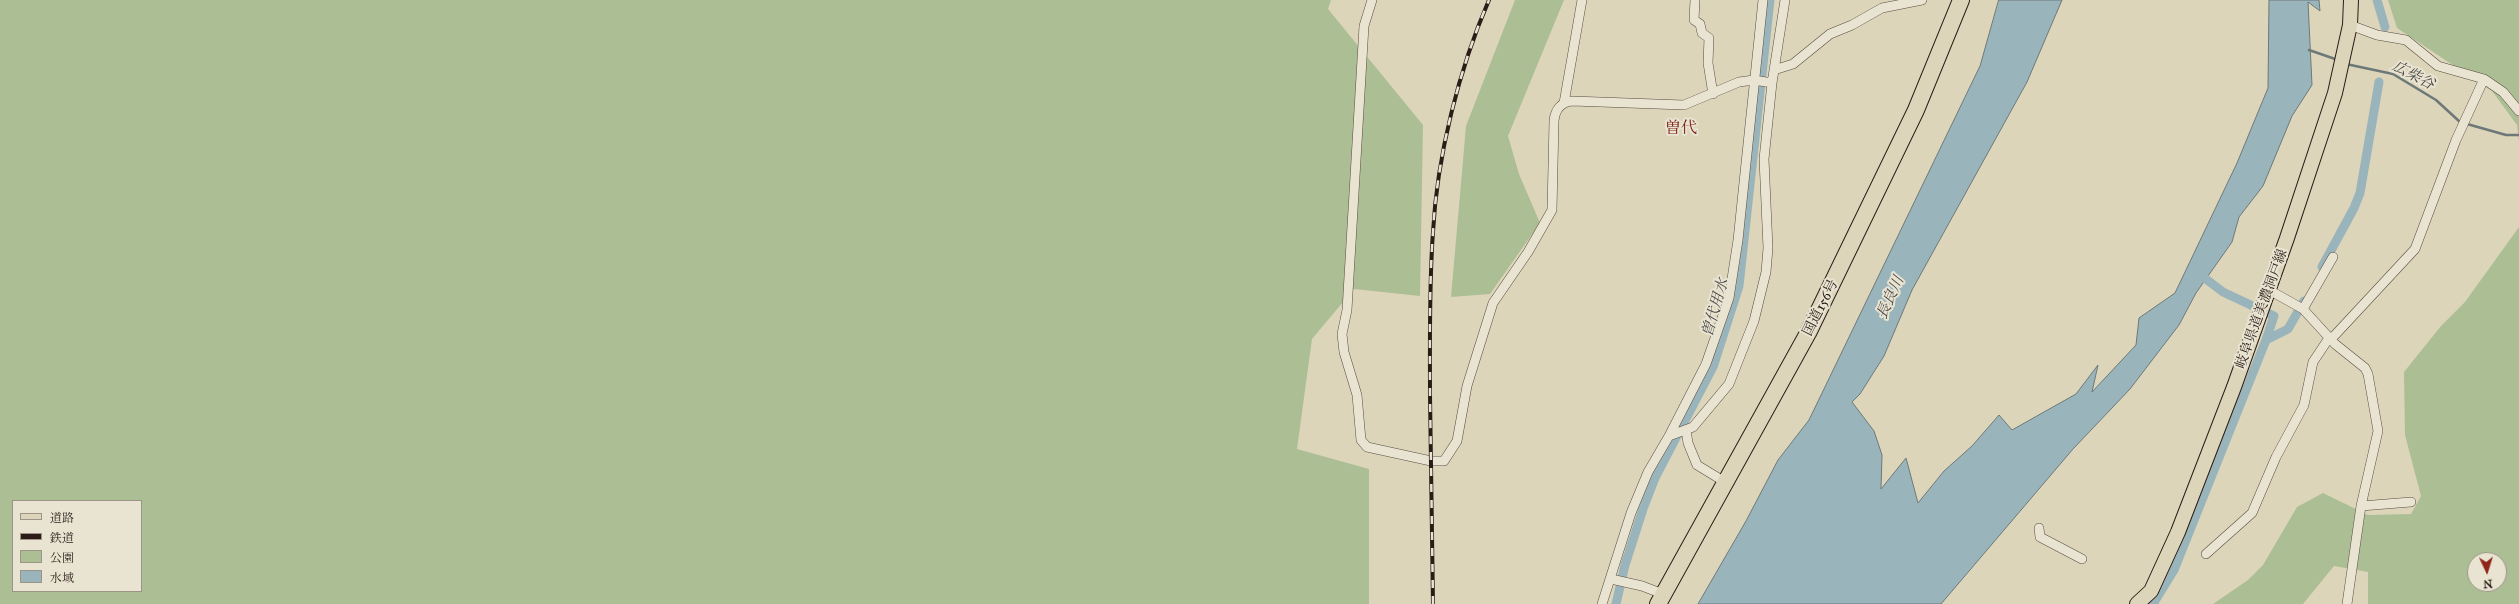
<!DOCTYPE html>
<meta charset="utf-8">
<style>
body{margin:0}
#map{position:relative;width:2519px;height:604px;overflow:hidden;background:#ddd5b9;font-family:"IM FELL Great Primer","Noto Serif JP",serif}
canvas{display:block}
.legend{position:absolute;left:12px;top:500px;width:130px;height:92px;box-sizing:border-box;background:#e9e4d2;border:1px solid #9d9487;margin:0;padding:5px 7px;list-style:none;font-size:12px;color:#2b1c17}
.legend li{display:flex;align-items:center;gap:8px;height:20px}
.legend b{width:20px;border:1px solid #9d9487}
.north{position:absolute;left:2467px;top:552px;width:40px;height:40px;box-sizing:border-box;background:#e9e4d2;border:1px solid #9d9487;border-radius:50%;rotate:176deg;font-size:11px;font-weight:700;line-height:16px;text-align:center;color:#2b1c17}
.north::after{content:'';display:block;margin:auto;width:14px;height:18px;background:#8f2418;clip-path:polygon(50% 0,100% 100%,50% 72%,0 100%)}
</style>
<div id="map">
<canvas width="2519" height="604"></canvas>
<ul class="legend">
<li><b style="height:5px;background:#ddd5b9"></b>道路</li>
<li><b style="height:5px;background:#2b1c17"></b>鉄道</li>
<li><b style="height:11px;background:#acbe94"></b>公園</li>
<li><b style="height:11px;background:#99b5bb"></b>水域</li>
</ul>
<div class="north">N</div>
</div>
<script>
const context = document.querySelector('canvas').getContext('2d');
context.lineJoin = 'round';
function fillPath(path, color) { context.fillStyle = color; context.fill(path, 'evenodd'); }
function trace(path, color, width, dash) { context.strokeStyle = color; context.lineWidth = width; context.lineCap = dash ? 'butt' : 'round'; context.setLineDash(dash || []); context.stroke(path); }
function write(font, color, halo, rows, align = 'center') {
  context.font = font + ' "IM FELL Great Primer","Noto Serif JP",serif'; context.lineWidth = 4; context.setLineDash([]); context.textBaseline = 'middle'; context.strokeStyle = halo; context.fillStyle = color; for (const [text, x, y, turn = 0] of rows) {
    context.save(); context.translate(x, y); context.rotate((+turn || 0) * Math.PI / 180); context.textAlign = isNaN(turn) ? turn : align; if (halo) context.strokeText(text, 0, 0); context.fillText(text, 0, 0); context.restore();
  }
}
fillPath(new Path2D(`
 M 0,0 L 1331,0 L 1328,9 L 1423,125 L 1420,296 L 1354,289 L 1312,339 L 1297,449 L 1369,469 L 1369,604 L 0,604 ZM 13,501 L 141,501 L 141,591 L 13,591 Z
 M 1515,0 L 1564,0 L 1508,136 L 1519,174 L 1540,223 L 1490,294 L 1451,297 L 1466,126 Z
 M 2388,0 L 2519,0 L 2519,141 L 2517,125 L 2492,91 L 2397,28 Z
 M 2519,227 L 2519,604 L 2368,604 L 2368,572 L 2334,566 L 2303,604 L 2213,604 L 2248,580 L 2263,565 L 2297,507 L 2323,493 L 2368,515 L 2411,514 L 2421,496 L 2405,435 L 2404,372 L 2441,326 L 2465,302 ZM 2475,560 L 2499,560 L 2499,584 L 2475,584 Z`), '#acbe94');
const water = new Path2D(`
 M 1999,0 L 2062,0 L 2027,82 L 1912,290 L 1884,356 L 1860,394 L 1852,402 L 1874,431 L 1882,455 L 1881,489 L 1906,458 L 1918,503 L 1944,471 L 1972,446 L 1999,415 L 2012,430 L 2076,394 L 2098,365 L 2092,392 L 2136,345 L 2139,318 L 2175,293 L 2237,163 L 2268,88 L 2269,0 L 2319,0 L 2320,11 L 2308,2 L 2312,85 L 2292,116 L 2263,186 L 2239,217 L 2232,242 L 2196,293 L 2179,325 L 2130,389 L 2073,449 L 1941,604 L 1698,604 L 1746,521 L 1778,460 L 1809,420 L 1980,66 Z`);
fillPath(water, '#99b5bb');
trace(water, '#6d7879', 1);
trace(new Path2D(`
 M 2309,50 L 2338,60
 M 2346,64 L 2393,74 L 2436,100 L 2460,122 L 2506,135 L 2519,135`), '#6d7879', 2.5);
trace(new Path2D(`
 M 2377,0 L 2385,27
 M 2322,267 L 2354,208 L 2360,193 L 2379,82
 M 2198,273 L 2223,292 L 2274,316 L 2266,340
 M 1616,604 L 1625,565 L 1643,509 L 1655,478 L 1713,367 L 1739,286 L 1770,0
 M 2153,604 L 2174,570 L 2266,340 L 2288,329 L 2304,301`), '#99b5bb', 9);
const street = new Path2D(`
 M 1372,0 L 1364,26 L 1347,310 L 1342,334 L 1344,352 L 1357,395 L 1361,440 L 1367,447 L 1431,461 L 1444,461 L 1457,441 L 1467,386 L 1493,303 L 1528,252 L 1552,210 L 1554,121 C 1555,110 1561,102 1572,101 L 1684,105 L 1739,82 L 1754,80 L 1772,83
 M 1695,0 L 1694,20 L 1700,24 L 1702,33 L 1709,38 L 1708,63 L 1713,94
 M 2350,25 L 2377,35 L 2406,40 L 2438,66 L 2484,79 L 2503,92 L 2519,111
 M 1774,70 L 1793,64 L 1830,34 L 1852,25 L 1882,8 L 1922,0
 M 1564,103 L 1582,0
 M 2269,290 L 2303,309 L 2335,344 L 2365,368 L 2368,374 L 2378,431 L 2361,506 L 2347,604
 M 2303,309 L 2333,257
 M 1686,430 L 1688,443 L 1697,465 L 1725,482
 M 1669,436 L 1706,364 L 1729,298 L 1738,240 L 1763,0
 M 2361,506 L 2411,502
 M 2039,528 L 2040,537 L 2082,559
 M 2206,554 L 2252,513 L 2276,457 L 2304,405 L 2313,362 L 2327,341 L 2335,335 L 2415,249 L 2456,140 L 2484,79
 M 1611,579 L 1642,586 L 1663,594
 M 1602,604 L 1631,513 L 1648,472 L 1669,436 L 1693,427 L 1729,384 L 1754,321 L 1766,272 L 1768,248 L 1764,159 L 1772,83 L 1785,0`);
const primary = new Path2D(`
 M 2137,604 L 2151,591 L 2178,532 L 2234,387 L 2287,238 L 2335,93 L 2350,25 L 2351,0`);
const highway = new Path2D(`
 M 1658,604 L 1808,333 L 1916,110 L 1961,0`);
trace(street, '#584a40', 10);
trace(primary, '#2b1c17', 16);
trace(highway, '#2b1c17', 18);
trace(street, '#e9e4d2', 9);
trace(primary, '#ddd5b9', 14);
trace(highway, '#ddd5b9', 16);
const rail = new Path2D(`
 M 1433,604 C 1432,534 1431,465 1430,395 C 1430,341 1429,286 1433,232 C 1437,156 1459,69 1489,0`);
trace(rail, '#2b1c17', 4);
trace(rail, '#e9e4d2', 2.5, [8]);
write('14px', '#2b1c17', '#e9e4d2', [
 ["国道156号",1821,308,-63],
 ["岐阜県道美濃洞戸線",2262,309,-70]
]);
write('italic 15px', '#4c4a48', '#e9e4d2', [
 ["広柴谷",2413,76,27],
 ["長良川",1891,298,-66],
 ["曽代用水",1716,308,-74]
]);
write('16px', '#7a1f14', '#e9e4d2', [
 ["曽代",1681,129]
]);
</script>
